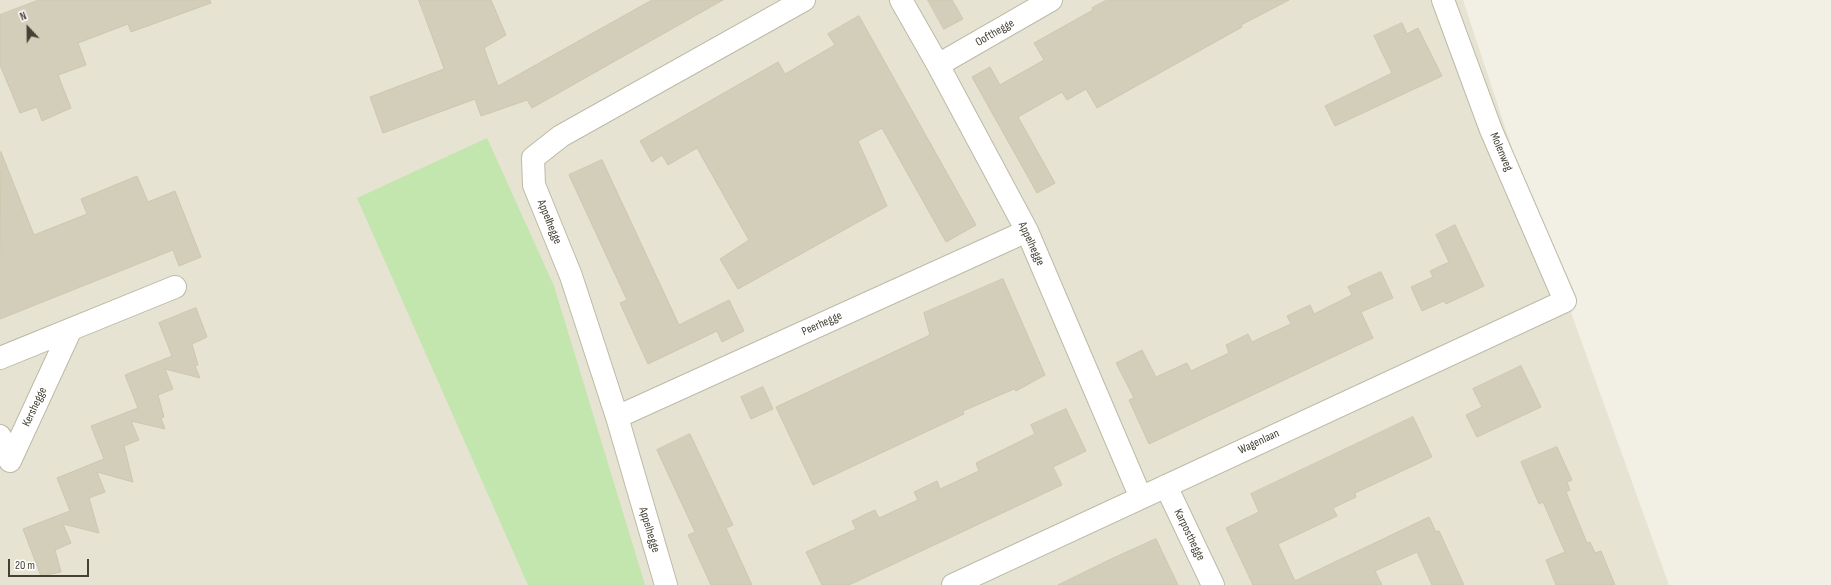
<!DOCTYPE html>
<style>
body{margin:0}
#map{position:relative;width:1831px;height:585px;overflow:hidden;background:#f2f0e5;font-family:"Sofia Sans Condensed",sans-serif}
canvas{display:block}
.north{position:absolute;left:8px;top:8px;width:40px;height:40px;-webkit-text-stroke:3px #fff;paint-order:stroke;rotate:338deg;font-size:11px;font-weight:700;line-height:16px;text-align:center;color:#444134}
.north::after{content:'';display:block;margin:auto;width:14px;height:18px;background:#444134;clip-path:polygon(50% 0,100% 100%,50% 72%,0 100%)}
.scale{position:absolute;left:8px;top:559px;width:81px;height:18px;box-sizing:border-box;border:2px solid #444134;border-top:0;padding-left:5px;font-size:12px;line-height:14px;white-space:nowrap;color:#444134;-webkit-text-stroke:3px #fff;paint-order:stroke}
</style>
<div id="map">
<canvas width="1831" height="585"></canvas>
<div class="north">N</div>
<div class="scale">20 m</div>
</div>
<script>
const context = document.querySelector('canvas').getContext('2d');
context.lineJoin = 'round';
function fillPath(path, color) { context.fillStyle = color; context.fill(path, 'evenodd'); }
function trace(path, color, width, dash) { context.strokeStyle = color; context.lineWidth = width; context.lineCap = dash ? 'butt' : 'round'; context.setLineDash(dash || []); context.stroke(path); }
function write(font, color, halo, rows, align = 'center') {
  context.font = font + ' "Sofia Sans Condensed",sans-serif'; context.lineWidth = 3.5; context.setLineDash([]); context.textBaseline = 'middle'; context.strokeStyle = halo; context.fillStyle = color; for (const [text, x, y, turn = 0] of rows) {
    context.save(); context.translate(x, y); context.rotate((+turn || 0) * Math.PI / 180); context.textAlign = isNaN(turn) ? turn : align; if (halo) context.strokeText(text, 0, 0); context.fillText(text, 0, 0); context.restore();
  }
}
fillPath(new Path2D(`
 M 0,0 L 1463,0 L 1513,151 L 1669,585 L 0,585 Z`), '#e6e3d3');
fillPath(new Path2D(`
 M 487,138 L 554,286 L 645,585 L 528,585 L 357,198 Z`), '#c2e6ad');
const building = new Path2D(`
 M 39,0 L 210,0 L 211,3 L 131,32 L 128,24 L 78,43 L 86,65 L 58,75 L 71,108 L 42,121 L 37,107 L 20,113 L 0,65 L 0,15 Z
 M 419,0 L 491,0 L 506,35 L 484,48 L 498,86 L 652,0 L 723,0 L 532,108 L 527,100 L 481,116 L 475,99 L 383,133 L 370,97 L 444,69 Z
 M 928,0 L 952,0 L 963,19 L 944,29 Z
 M 1107,0 L 1289,0 L 1241,25 L 1242,27 L 1097,108 L 1086,89 L 1067,100 L 1062,92 L 1018,117 L 1055,183 L 1037,193 L 972,77 L 990,67 L 1000,85 L 1044,60 L 1034,43 L 1093,10 L 1092,8 Z
 M 859,16 L 976,225 L 946,242 L 882,128 L 858,141 L 887,206 L 738,289 L 720,259 L 749,240 L 697,148 L 668,165 L 662,155 L 652,162 L 640,141 L 778,62 L 785,74 L 835,45 L 828,34 Z
 M 1402,23 L 1407,34 L 1418,28 L 1442,76 L 1335,126 L 1325,106 L 1392,73 L 1374,36 Z
 M 1,152 L 34,235 L 87,214 L 81,199 L 137,176 L 148,202 L 175,191 L 201,257 L 179,266 L 173,250 L 0,319 Z
 M 602,160 L 679,325 L 729,300 L 744,331 L 722,342 L 717,331 L 648,364 L 620,303 L 627,300 L 569,175 Z
 M 1455,225 L 1484,286 L 1446,304 L 1444,301 L 1422,311 L 1411,287 L 1433,277 L 1430,271 L 1449,262 L 1436,235 Z
 M 1381,272 L 1393,298 L 1361,312 L 1373,338 L 1149,444 L 1129,400 L 1134,398 L 1116,363 L 1142,350 L 1156,377 L 1187,363 L 1191,371 L 1229,353 L 1226,345 L 1248,334 L 1252,342 L 1271,333 L 1291,324 L 1287,316 L 1310,305 L 1314,314 L 1352,295 L 1348,287 Z
 M 1003,279 L 1045,375 L 1016,391 L 1014,389 L 963,411 L 964,414 L 813,485 L 776,407 L 930,335 L 924,313 Z
 M 196,308 L 207,337 L 192,344 L 198,365 L 195,366 L 200,378 L 165,369 L 173,389 L 158,395 L 164,417 L 161,418 L 165,429 L 131,421 L 139,440 L 124,446 L 133,482 L 97,472 L 105,492 L 89,498 L 99,533 L 63,524 L 71,543 L 55,550 L 61,572 L 41,576 L 23,529 L 70,511 L 57,478 L 104,459 L 91,426 L 138,408 L 125,375 L 172,356 L 159,323 Z
 M 1521,366 L 1541,407 L 1477,437 L 1466,415 L 1482,407 L 1473,389 Z
 M 763,387 L 773,409 L 751,419 L 741,397 Z
 M 1066,409 L 1086,451 L 1053,467 L 1062,485 L 849,585 L 822,585 L 806,552 L 856,529 L 852,521 L 864,515 L 875,510 L 879,518 L 918,500 L 914,492 L 937,481 L 940,489 L 979,471 L 976,463 L 1035,434 L 1031,425 Z
 M 1413,417 L 1432,457 L 1355,493 L 1356,497 L 1333,508 L 1337,516 L 1278,544 L 1295,581 L 1429,517 L 1436,532 L 1439,531 L 1464,585 L 1432,585 L 1417,552 L 1375,571 L 1382,585 L 1253,585 L 1226,528 L 1259,512 L 1251,494 Z
 M 690,434 L 733,525 L 726,528 L 752,585 L 711,585 L 688,535 L 695,532 L 657,450 Z
 M 1557,447 L 1572,480 L 1567,482 L 1570,490 L 1566,492 L 1587,543 L 1590,542 L 1595,553 L 1601,551 L 1615,585 L 1556,585 L 1546,560 L 1565,552 L 1543,502 L 1539,504 L 1521,462 Z
 M 1156,539 L 1178,585 L 1058,585 L 1109,560 Z`);
fillPath(building, '#d3ceba');
trace(building, '#cec7ae', 1);
const minor = new Path2D(`
 M 901,0 L 938,65 L 1027,231 L 1141,498
 M 938,65 L 1051,0
 M 0,358 L 175,287
 M 617,417 L 1027,231
 M 0,436 L 10,461 L 71,329
 M 1166,486 L 1213,585
 M 666,585 L 617,417 L 590,334 L 571,276 L 534,185 L 533,158 L 561,136 L 804,0
 M 953,585 L 1565,301 L 1491,130 L 1443,0`);
trace(minor, '#bdbaa7', 24);
trace(minor, '#fff', 22);
write('12px', '#444134', '#fff', [
 ["Oofthegge",995,33,-30],
 ["Molenweg",1501,152,67],
 ["Appelhegge",549,222,68],
 ["Appelhegge",1031,244,65],
 ["Peerhegge",822,324,-24],
 ["Kershegge",35,407,-65],
 ["Wagenlaan",1259,442,-25],
 ["Appelhegge",649,530,73],
 ["Karposthegge",1189,535,64]
]);
</script>
